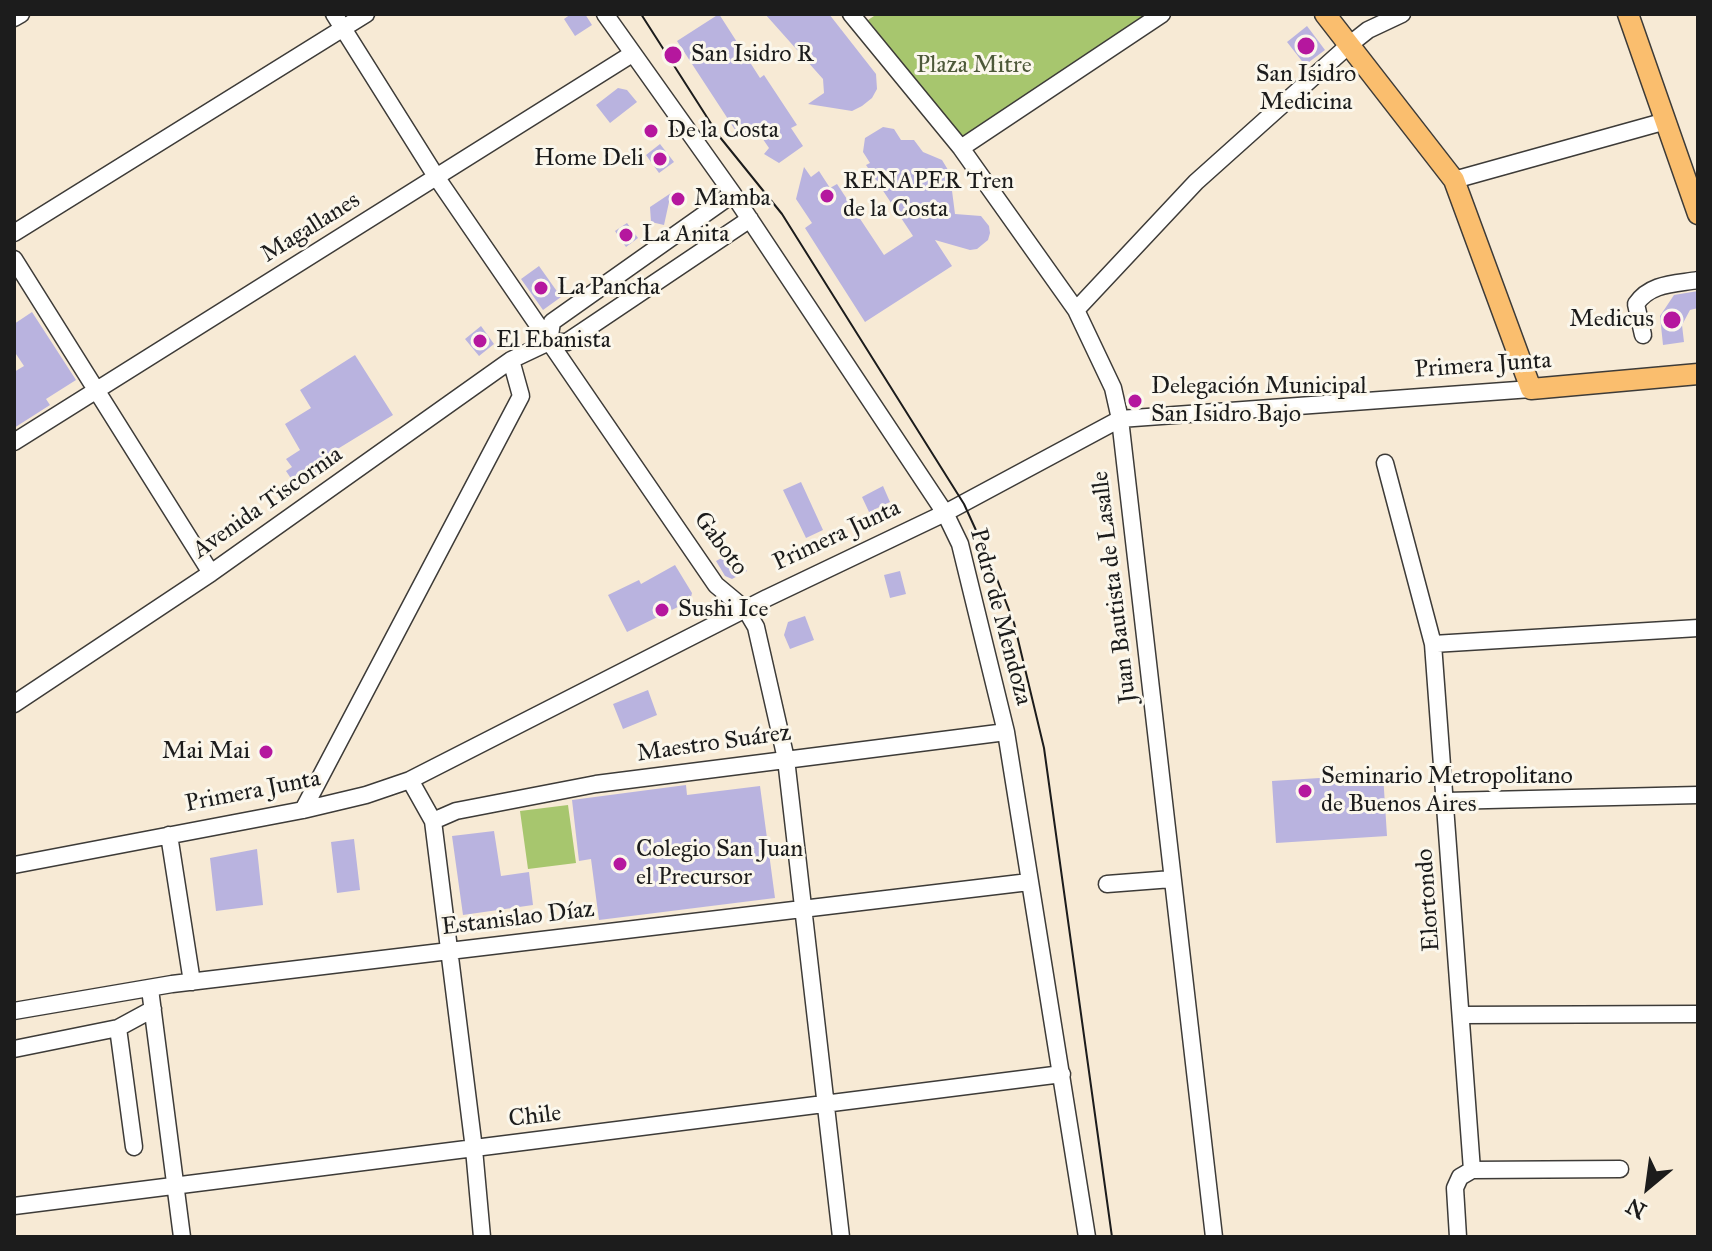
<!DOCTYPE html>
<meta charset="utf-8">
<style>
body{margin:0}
#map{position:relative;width:1712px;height:1251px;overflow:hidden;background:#f7ead5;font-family:"IM FELL Great Primer",serif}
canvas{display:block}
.frame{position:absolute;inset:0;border:16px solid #1c1c1c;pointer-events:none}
.north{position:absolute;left:1608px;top:1147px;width:80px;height:80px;-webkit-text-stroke:6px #fbf7ec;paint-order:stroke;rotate:209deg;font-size:22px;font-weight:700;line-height:32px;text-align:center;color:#1c1c1c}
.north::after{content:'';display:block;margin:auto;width:28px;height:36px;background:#1c1c1c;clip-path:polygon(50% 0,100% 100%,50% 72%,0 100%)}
</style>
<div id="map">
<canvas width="1712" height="1251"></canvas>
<div class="frame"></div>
<div class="north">N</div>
</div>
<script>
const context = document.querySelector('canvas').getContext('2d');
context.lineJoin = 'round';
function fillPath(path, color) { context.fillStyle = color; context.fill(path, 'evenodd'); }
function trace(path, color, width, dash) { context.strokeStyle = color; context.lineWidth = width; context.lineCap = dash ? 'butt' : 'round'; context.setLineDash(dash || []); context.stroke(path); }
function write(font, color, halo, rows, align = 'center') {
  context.font = font + ' "IM FELL Great Primer",serif'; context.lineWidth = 6; context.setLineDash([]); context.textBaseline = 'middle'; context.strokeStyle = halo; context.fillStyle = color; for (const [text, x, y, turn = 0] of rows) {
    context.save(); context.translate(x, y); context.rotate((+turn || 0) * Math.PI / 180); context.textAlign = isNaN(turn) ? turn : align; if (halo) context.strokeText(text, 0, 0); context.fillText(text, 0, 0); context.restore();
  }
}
fillPath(new Path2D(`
 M 877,14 L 1149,14 L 962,138 L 868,20 Z
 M 568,805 L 576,863 L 528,869 L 520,811 Z`), '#a7c66e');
fillPath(new Path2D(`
 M 571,14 L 585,14 L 592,25 L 575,36 L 564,19 Z
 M 719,14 L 760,78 L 764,75 L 797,125 L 791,128 L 803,146 L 779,163 L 764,154 L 769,148 L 756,129 L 741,139 L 677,41 Z
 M 765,14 L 829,14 L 876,74 L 877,89 L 872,98 L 862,106 L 852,111 L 808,104 L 824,93 L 823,79 Z
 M 1307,26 L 1325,50 L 1305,65 L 1287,42 Z
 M 618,88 L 627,90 L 637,102 L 610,123 L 596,105 Z
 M 883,127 L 894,129 L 901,140 L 914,140 L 923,152 L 942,160 L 953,178 L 951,183 L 955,214 L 981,216 L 989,226 L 990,233 L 988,240 L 977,249 L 970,250 L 935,240 L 952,266 L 865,322 L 805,228 L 812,223 L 796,199 L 804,167 L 811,177 L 819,171 L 830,188 L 837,184 L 884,255 L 913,236 L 866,165 L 870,163 L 863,152 L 865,138 Z
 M 660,144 L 674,162 L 659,173 L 646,155 Z
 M 671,193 L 664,225 L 651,222 L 650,207 Z
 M 627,223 L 638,238 L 626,247 L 615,231 Z
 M 539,266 L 561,297 L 543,310 L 521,279 Z
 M 1698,291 L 1698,308 L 1690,310 L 1682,325 L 1684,342 L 1663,345 L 1660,316 L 1674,295 Z
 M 32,312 L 76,380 L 46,399 L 50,405 L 14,428 L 14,372 L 24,366 L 14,351 L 14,324 Z
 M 481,326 L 494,344 L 479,356 L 465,339 Z
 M 355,355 L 393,415 L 331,453 L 336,461 L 296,486 L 286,471 L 292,467 L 286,459 L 300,450 L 285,424 L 311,408 L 300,390 Z
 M 801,482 L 823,530 L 806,538 L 783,490 Z
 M 883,486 L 890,502 L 869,512 L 862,497 Z
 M 729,554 L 732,558 L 738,554 L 747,571 L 732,579 L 725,576 L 716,561 Z
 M 675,565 L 692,593 L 690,601 L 627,632 L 608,595 L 639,580 L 641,584 Z
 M 900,571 L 906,594 L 890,598 L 884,575 Z
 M 805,616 L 814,640 L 790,649 L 784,635 L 788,622 Z
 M 648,690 L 657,715 L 623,729 L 613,704 Z
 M 1383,774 L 1387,836 L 1276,843 L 1272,781 Z
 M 686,785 L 687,795 L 760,786 L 775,898 L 599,920 L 591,859 L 579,861 L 572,800 Z
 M 494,831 L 501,876 L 529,872 L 533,905 L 463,915 L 452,836 Z
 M 354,839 L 360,890 L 337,893 L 331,842 Z
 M 257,849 L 263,905 L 216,911 L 210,858 Z`), '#b9b3df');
const minor = new Path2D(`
 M 334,14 L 437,178 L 716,585 L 746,610 L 756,627 L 786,759 L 841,1237
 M 605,14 L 733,194 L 945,513 L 960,544 L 1006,732 L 1087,1237
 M 851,14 L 961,148 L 1076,310 L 1113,388 L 1120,419 L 1214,1237
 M 14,18 L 21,14
 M 961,148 L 1162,14
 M 1454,180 L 1666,121
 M 14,233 L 366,14
 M 14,259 L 211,573
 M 1076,310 L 1196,182 L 1349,45 L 1368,30 L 1402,14
 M 1643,335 L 1636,304 C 1650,283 1675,284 1698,280
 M 549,342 L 552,322 L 733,194
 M 14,442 L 632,54
 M 1385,463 L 1433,644 L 1472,1170 L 1460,1177 L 1455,1188 L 1458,1237
 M 1433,644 L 1698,628
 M 14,704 L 211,573 L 511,360 L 549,342 L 567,342 L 750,219
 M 410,780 L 433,821 L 474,1149 L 482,1237
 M 1446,801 L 1698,795
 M 303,810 L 521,396 L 511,360
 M 433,821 L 456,811 L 596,784 L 1006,732
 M 169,835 L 192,982
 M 14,865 L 303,810 L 366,795 L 410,780 L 767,598 L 945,513 L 1120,419 L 1531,389
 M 1107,884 L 1172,879
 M 150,989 L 182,1237
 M 14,1011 L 172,984 L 1029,882
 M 1462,1015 L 1698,1014
 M 14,1049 L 118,1028
 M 134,1147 L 118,1028 L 153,1009
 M 1472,1170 L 1620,1169
 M 14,1206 L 1062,1074`);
const major = new Path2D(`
 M 1325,14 L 1454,180 L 1531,389 L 1698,374
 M 1628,14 L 1698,214`);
trace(minor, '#3d3b38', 19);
trace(major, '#3d3b38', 23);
trace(minor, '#fff', 16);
trace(major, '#fabe6e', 20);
trace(new Path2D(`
 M 641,14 L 719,136 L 782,214 L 964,504 L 990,561 L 1014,623 L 1044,748 L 1112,1237`), '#1c1c1c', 2);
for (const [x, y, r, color] of [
 [1306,46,10,"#b5179e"],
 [673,55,10,"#b5179e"],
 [651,131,8,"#b5179e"],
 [660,159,8,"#b5179e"],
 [827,196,8,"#b5179e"],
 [678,199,8,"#b5179e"],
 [626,235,8,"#b5179e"],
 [541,288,8,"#b5179e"],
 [1672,320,10,"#b5179e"],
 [480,341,8,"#b5179e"],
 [1135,401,8,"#b5179e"],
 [662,610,8,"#b5179e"],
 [266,752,8,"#b5179e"],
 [1305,791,8,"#b5179e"],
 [620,864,8,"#b5179e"]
]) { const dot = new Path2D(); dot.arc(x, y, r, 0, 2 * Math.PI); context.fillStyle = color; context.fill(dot); trace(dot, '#fbf7ec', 3); }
write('24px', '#1c1c1c', '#fbf7ec', [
 ["San Isidro R",691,55],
 ["San Isidro",1306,75,"center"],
 ["Medicina",1306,103,"center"],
 ["De la Costa",667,131],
 ["Home Deli",644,159,"right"],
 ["RENAPER Tren",843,182],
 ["de la Costa",843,210],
 ["Mamba",694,199],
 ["La Anita",642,235],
 ["La Pancha",557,288],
 ["Medicus",1654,320,"right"],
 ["El Ebanista",496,341],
 ["Delegación Municipal",1151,387],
 ["San Isidro Bajo",1151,415],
 ["Sushi Ice",678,610],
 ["Mai Mai",250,752,"right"],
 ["Seminario Metropolitano",1321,777],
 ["de Buenos Aires",1321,805],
 ["Colegio San Juan",636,850],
 ["el Precursor",636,878]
], 'left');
write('24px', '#4d5839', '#fbf7ec', [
 ["Plaza Mitre",974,66]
]);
write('24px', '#1c1c1c', '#fbf7ec', [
 ["Magallanes",311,228,-32],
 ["Primera Junta",1483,366,-4],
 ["Avenida Tiscornia",268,503,-35],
 ["Primera Junta",837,536,-25],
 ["Gaboto",720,544,53],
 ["Juan Bautista de Lasalle",1115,587,-97],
 ["Pedro de Mendoza",1000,617,75],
 ["Maestro Suárez",714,744,-8],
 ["Primera Junta",253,792,-11],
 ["Elortondo",1429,900,-94],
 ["Estanislao Díaz",518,919,-7],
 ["Chile",535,1117,-7]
]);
</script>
